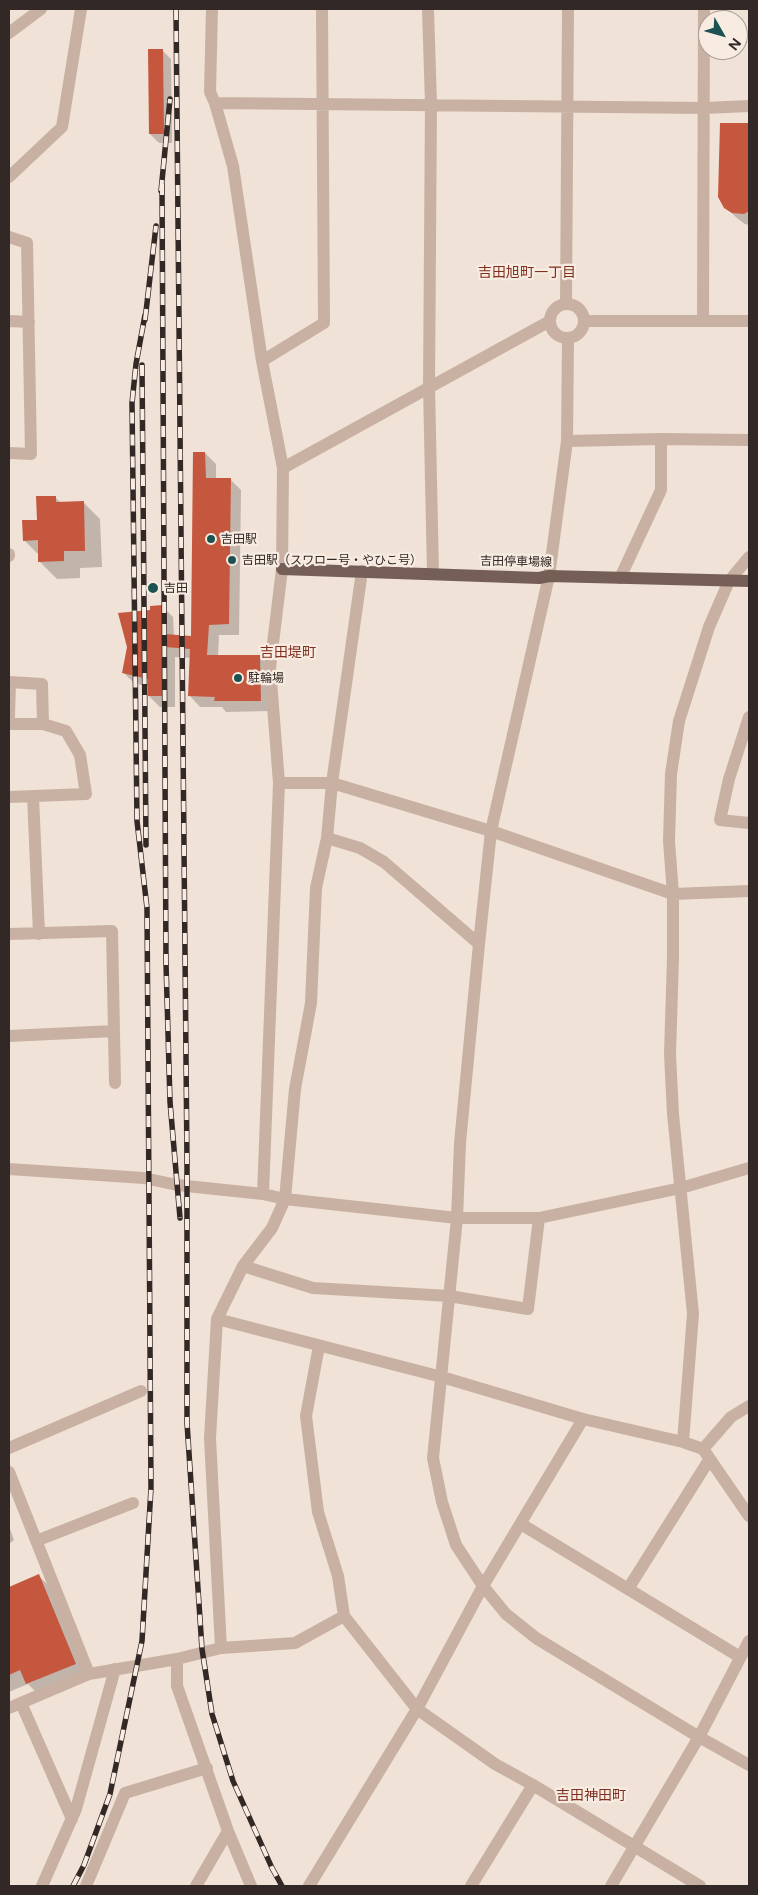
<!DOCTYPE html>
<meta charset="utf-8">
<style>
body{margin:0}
#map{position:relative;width:758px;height:1895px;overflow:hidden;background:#f0e2d6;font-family:Figtree,sans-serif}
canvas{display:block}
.frame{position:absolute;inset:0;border:10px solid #322825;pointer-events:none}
.north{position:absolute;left:698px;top:10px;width:50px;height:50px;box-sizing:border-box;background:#f8ece2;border:1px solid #a99e96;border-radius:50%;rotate:128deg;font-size:14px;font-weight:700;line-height:20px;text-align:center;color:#322825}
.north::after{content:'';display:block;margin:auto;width:18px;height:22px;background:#1b5353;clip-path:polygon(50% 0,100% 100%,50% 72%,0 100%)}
</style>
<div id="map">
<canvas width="758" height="1895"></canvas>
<div class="frame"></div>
<div class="north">N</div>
</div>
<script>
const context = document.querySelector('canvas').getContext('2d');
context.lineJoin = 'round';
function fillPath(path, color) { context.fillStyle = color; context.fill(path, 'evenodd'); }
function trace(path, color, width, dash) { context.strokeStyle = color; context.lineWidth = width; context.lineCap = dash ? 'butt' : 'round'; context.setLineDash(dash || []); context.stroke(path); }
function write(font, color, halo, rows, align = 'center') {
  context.font = font + ' Figtree,"Noto Sans JP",sans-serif'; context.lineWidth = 4.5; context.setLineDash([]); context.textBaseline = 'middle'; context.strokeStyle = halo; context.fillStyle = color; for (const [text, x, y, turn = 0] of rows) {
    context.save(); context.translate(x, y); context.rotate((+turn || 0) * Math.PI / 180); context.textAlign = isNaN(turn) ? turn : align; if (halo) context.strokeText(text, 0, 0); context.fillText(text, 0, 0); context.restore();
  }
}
fillPath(new Path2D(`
 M 162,50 L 171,59 L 172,143 L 159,143 L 150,134 Z
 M 749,124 L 749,225 L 745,224 L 738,219 L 725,207 L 721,125 Z
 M 205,453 L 216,464 L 216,479 L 230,479 L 241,490 L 239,635 L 219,635 L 218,657 L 260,656 L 271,667 L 271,711 L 226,712 L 222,707 L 200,707 L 190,696 L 191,658 L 175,657 L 175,707 L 160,707 L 149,696 L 149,687 L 134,683 L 123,672 L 151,611 L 162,606 L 173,617 L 174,636 L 192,637 Z
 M 55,497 L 61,503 L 83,502 L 100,519 L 102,567 L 80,568 L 80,578 L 57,579 L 40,562 L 39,555 L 24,540 Z
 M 9,1526 L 14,1540 L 9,1544 Z
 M 39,1576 L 51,1588 L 86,1676 L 39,1695 L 28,1684 L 9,1692 L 9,1588 Z`), '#0003');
fillPath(new Path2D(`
 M 148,49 L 163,49 L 164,134 L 149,134 Z
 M 720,123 L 749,123 L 749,211 L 744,214 L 732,213 L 724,208 L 718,197 Z
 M 193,452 L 205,452 L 206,478 L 231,478 L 229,624 L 209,625 L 207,655 L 260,655 L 261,701 L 214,701 L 215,697 L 188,696 L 190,649 L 165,647 L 165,696 L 148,696 L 148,679 L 122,673 L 127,647 L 118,613 L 150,610 L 150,606 L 163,605 L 165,634 L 191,636 Z
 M 36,496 L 56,496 L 56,502 L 84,501 L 85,551 L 64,551 L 64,561 L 38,562 L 38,540 L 23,541 L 22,520 L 37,520 Z
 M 39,1574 L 76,1664 L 26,1684 L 20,1670 L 9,1675 L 9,1587 Z`), '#c5573f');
trace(new Path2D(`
 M 212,9 L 210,92 L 215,103 L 233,166 L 262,361 L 283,468 L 282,569 L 270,668 L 279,783 L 263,1194
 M 428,9 L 431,104 L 429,386 L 433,574
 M 9,33 L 41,9
 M 215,103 L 705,108 L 749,106
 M 9,177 L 62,127 L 81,9
 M 9,237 L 27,243 L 31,454 L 9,453
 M550 321a17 17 0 1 1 34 0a17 17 0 1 1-34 0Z
 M 566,304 L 568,9
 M 9,321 L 29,322
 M 584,321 L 749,321
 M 703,321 L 704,9
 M 568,338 L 567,441 L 549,576 L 491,831 L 479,944 L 460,1143 L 457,1218 L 433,1458 L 442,1502 L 456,1545 L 483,1586 L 506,1614 L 536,1638 L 699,1737 L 749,1765
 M 262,361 L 324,323 L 322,9
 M 567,441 L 661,439 L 749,440
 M 283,468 L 550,321
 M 9,554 L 9,556
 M 620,578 L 661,490 L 661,439
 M 9,682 L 42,684 L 43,724 L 9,724
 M 9,717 L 10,682
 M 749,717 L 729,779 L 720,820 L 749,823
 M 279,783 L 332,783 L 491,831 L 673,894 L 749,891
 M 33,796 L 39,934
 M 9,797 L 86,794 L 80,755 L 66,731 L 43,724
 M 327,838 L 360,848 L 384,862 L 479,944
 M 9,934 L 112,931 L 115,1083
 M 9,1036 L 114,1031
 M 9,1169 L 144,1178 L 177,1185 L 263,1194 L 285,1199 L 457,1218 L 539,1218 L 681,1188 L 749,1168
 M 243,1266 L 313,1288 L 449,1296 L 528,1309 L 539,1218
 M 217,1319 L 243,1266 L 272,1228 L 285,1199 L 295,1089 L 311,1003 L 316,888 L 327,838 L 332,783 L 362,571
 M 319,1346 L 306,1416 L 318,1512 L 338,1576 L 344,1616 L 417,1709 L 495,1764 L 533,1785 L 700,1886
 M 683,1442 L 693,1314 L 673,1114 L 670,1054 L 673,958 L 673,894 L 669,841 L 671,774 L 679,721 L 709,627 L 729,581 L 749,557
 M 9,1448 L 141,1391
 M 703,1449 L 731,1417 L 749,1406
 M 9,1472 L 89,1674
 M 521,1524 L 740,1657
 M 36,1541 L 133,1503
 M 628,1589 L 709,1460
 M 221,1648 L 210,1438 L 217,1319 L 442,1377 L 583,1419 L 683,1442 L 703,1449 L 749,1516
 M 177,1659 L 177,1686 L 228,1831 L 251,1886
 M 21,1703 L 72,1819
 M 9,1708 L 89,1674 L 177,1659 L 221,1648 L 295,1643 L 344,1616
 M 42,1886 L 76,1809 L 115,1669
 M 86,1886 L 125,1793 L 207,1768
 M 196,1886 L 228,1831
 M 309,1886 L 417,1709 L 483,1586 L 583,1419
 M 471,1886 L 533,1785
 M 611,1886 L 699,1737 L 749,1641`), '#c8b1a3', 12);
trace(new Path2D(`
 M 282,569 L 539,578 L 549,576 L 749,581`), '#755e56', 12);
const rail = new Path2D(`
 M 176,9 L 187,1161 L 187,1423 L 202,1649 L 212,1714 L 233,1781 L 272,1868 L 282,1886
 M 162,184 L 166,963 L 170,1102 L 180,1218
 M 161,191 L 170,99
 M 145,320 L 156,226
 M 142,365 L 146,845
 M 73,1886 L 84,1865 L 110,1794 L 142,1641 L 151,1488 L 147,908 L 137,821 L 132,403 L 136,364 L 145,315`);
trace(rail, '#322825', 5.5);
trace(rail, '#f8ece2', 4, [11]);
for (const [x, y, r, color] of [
 [211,539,5,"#1b5353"],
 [232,560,5,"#1b5353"],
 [153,588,6,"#1b5353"],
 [238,678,5,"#1b5353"]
]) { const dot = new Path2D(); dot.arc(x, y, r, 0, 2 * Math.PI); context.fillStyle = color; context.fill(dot); trace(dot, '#f8ece2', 2); }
write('12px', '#322825', '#f8ece2', [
 ["吉田駅",221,539],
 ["吉田駅（スワロー号・やひこ号）",242,560],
 ["吉田",164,588],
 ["駐輪場",248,678]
], 'left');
write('12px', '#322825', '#f8ece2', [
 ["吉田停車場線",516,562,1]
]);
write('14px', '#80301f', '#f8ece2', [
 ["吉田旭町一丁目",527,273],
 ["吉田堤町",288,653],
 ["吉田神田町",591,1796]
]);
</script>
